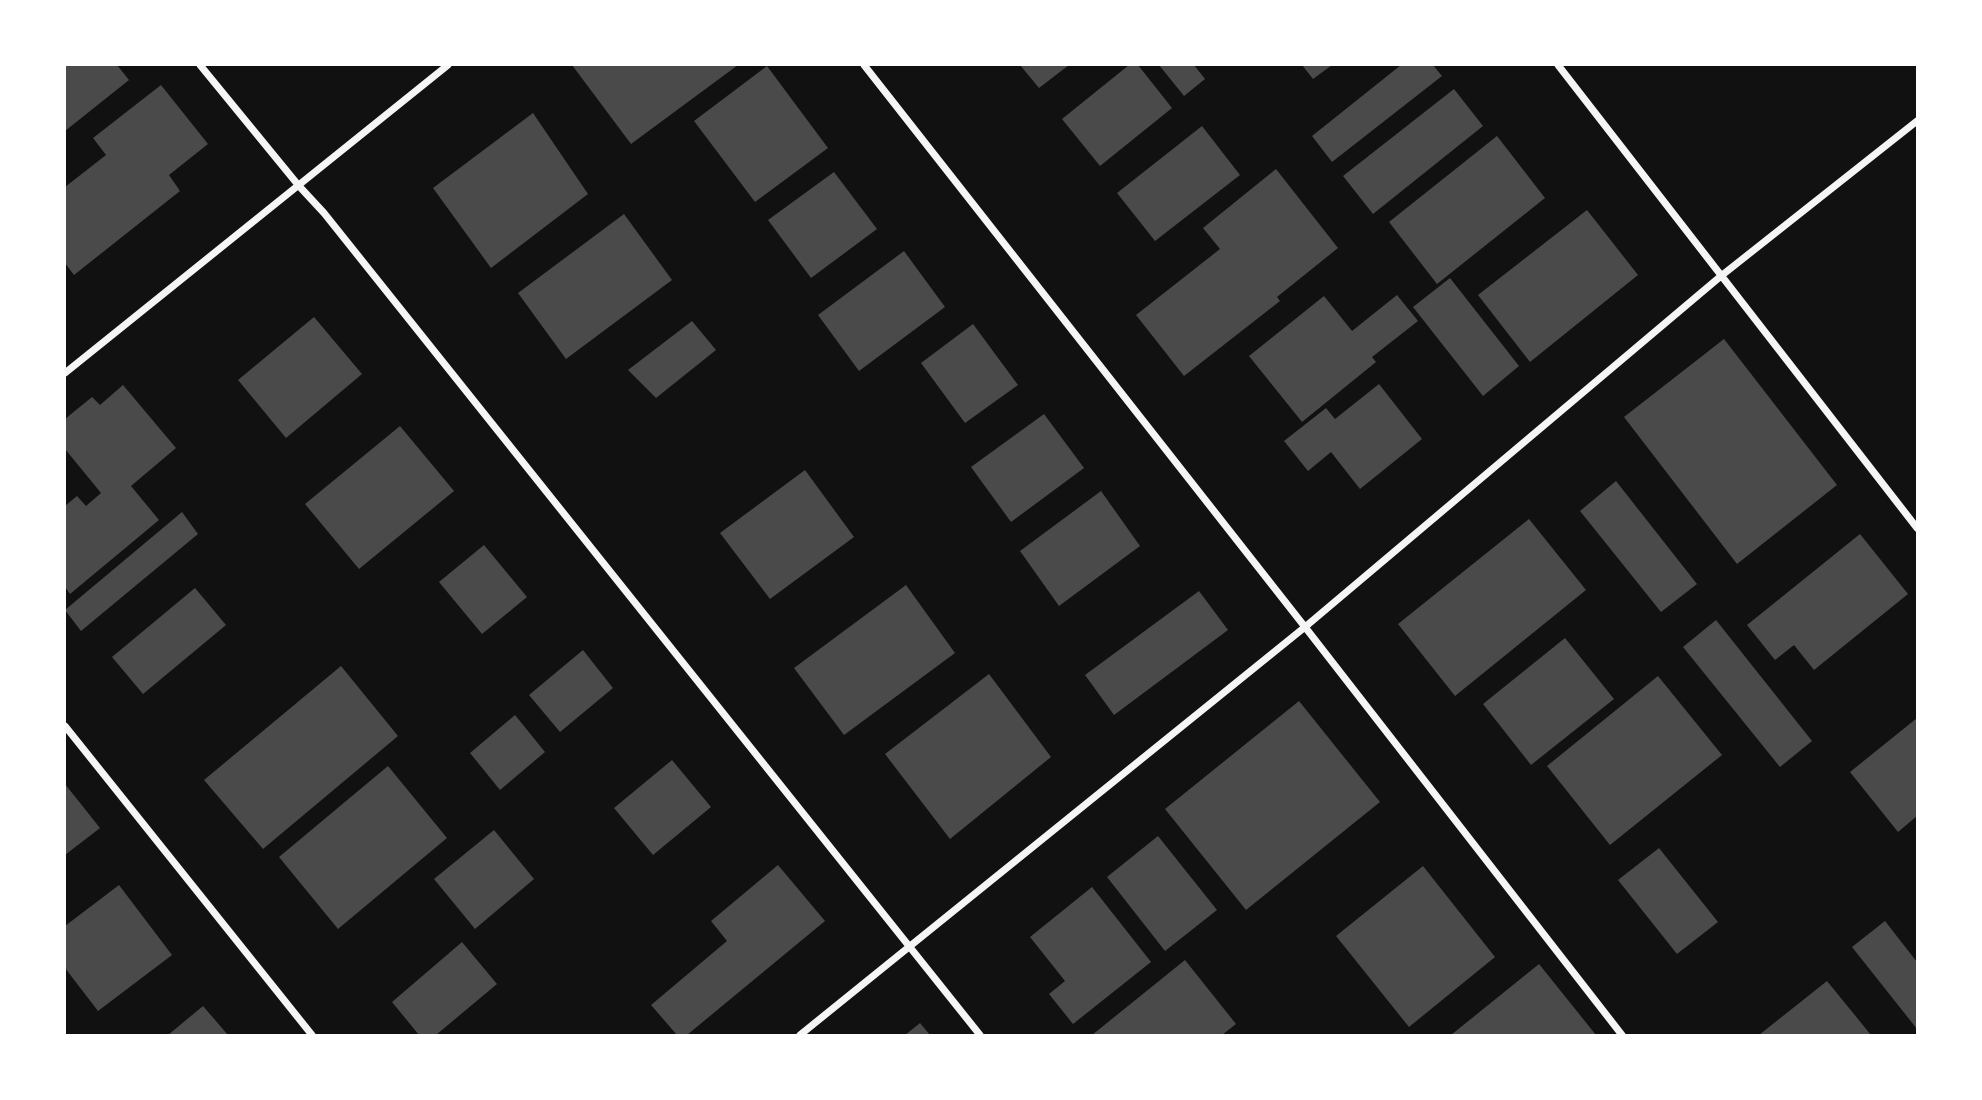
<!DOCTYPE html>
<style>
body{margin:0}
#map{position:relative;width:1982px;height:1100px;overflow:hidden;background:#111;font-family:"Source Serif 4",serif}
canvas{display:block}
.frame{position:absolute;inset:0;border:66px solid #fff;pointer-events:none}
</style>
<div id="map">
<canvas width="1982" height="1100"></canvas>
<div class="frame"></div>
</div>
<script>
const context = document.querySelector('canvas').getContext('2d');
context.lineJoin = 'round';
function fillPath(path, color) { context.fillStyle = color; context.fill(path, 'evenodd'); }
function trace(path, color, width, dash) { context.strokeStyle = color; context.lineWidth = width; context.lineCap = dash ? 'butt' : 'round'; context.setLineDash(dash || []); context.stroke(path); }
fillPath(new Path2D(`
 M 65,65 L 117,65 L 129,80 L 65,131 Z
 M 572,65 L 738,65 L 631,144 Z
 M 1020,65 L 1069,65 L 1039,88 Z
 M 1129,65 L 1138,65 L 1172,108 L 1100,166 L 1062,119 Z
 M 1159,65 L 1194,65 L 1205,79 L 1184,96 Z
 M 1302,65 L 1332,65 L 1313,79 Z
 M 1401,65 L 1433,65 L 1442,76 L 1332,162 L 1312,136 Z
 M 767,66 L 828,148 L 755,202 L 694,121 Z
 M 161,85 L 208,144 L 169,175 L 180,191 L 74,275 L 65,263 L 65,187 L 106,155 L 93,138 Z
 M 1454,89 L 1483,126 L 1373,214 L 1343,176 Z
 M 533,113 L 588,194 L 491,268 L 433,188 Z
 M 1202,126 L 1240,175 L 1155,241 L 1117,193 Z
 M 1497,136 L 1545,198 L 1437,284 L 1389,222 Z
 M 1276,169 L 1338,248 L 1277,297 L 1280,301 L 1184,376 L 1136,315 L 1220,249 L 1203,228 Z
 M 834,172 L 877,229 L 811,278 L 768,220 Z
 M 1587,210 L 1638,275 L 1530,362 L 1478,295 Z
 M 624,214 L 672,280 L 566,359 L 518,293 Z
 M 904,251 L 945,307 L 859,371 L 818,315 Z
 M 1450,278 L 1519,366 L 1483,396 L 1413,307 Z
 M 1397,295 L 1418,321 L 1372,357 L 1376,362 L 1302,422 L 1249,356 L 1324,296 L 1352,331 Z
 M 314,317 L 362,374 L 286,438 L 238,380 Z
 M 692,321 L 716,350 L 656,398 L 628,370 Z
 M 973,324 L 1018,385 L 965,423 L 921,363 Z
 M 1724,339 L 1837,485 L 1737,564 L 1624,417 Z
 M 1379,384 L 1422,439 L 1360,489 L 1331,452 L 1308,471 L 1284,441 L 1326,408 L 1335,419 Z
 M 123,385 L 176,448 L 131,486 L 159,520 L 70,594 L 65,587 L 65,506 L 77,496 L 86,506 L 101,493 L 65,449 L 65,419 L 92,397 L 100,405 Z
 M 1044,414 L 1084,468 L 1011,522 L 971,467 Z
 M 400,426 L 454,491 L 359,569 L 305,504 Z
 M 805,470 L 854,537 L 770,599 L 720,533 Z
 M 1616,481 L 1697,584 L 1661,612 L 1580,511 Z
 M 1101,491 L 1140,546 L 1059,606 L 1020,551 Z
 M 182,512 L 198,534 L 81,631 L 65,610 Z
 M 1529,519 L 1586,590 L 1455,696 L 1398,624 Z
 M 1860,534 L 1908,594 L 1814,670 L 1794,645 L 1775,660 L 1747,625 Z
 M 484,545 L 527,597 L 482,634 L 439,582 Z
 M 906,585 L 955,653 L 844,735 L 794,668 Z
 M 195,588 L 226,625 L 143,694 L 112,657 Z
 M 1199,591 L 1228,630 L 1114,715 L 1085,675 Z
 M 1716,620 L 1812,741 L 1780,767 L 1683,647 Z
 M 1565,638 L 1614,699 L 1531,765 L 1483,704 Z
 M 583,650 L 613,688 L 560,732 L 529,695 Z
 M 341,666 L 398,736 L 263,849 L 204,780 Z
 M 989,674 L 1051,757 L 950,839 L 885,754 Z
 M 1658,676 L 1722,755 L 1610,845 L 1547,766 Z
 M 1299,701 L 1380,802 L 1246,910 L 1165,809 Z
 M 515,715 L 545,752 L 500,790 L 470,753 Z
 M 1917,718 L 1917,816 L 1898,832 L 1850,772 Z
 M 672,760 L 711,807 L 653,855 L 614,808 Z
 M 388,766 L 447,838 L 338,929 L 279,857 Z
 M 65,784 L 100,828 L 65,855 Z
 M 494,830 L 534,879 L 475,929 L 434,879 Z
 M 1158,836 L 1217,910 L 1165,951 L 1107,877 Z
 M 1659,848 L 1718,922 L 1677,954 L 1618,880 Z
 M 778,865 L 825,921 L 687,1035 L 677,1035 L 651,1005 L 727,941 L 711,921 Z
 M 1423,866 L 1495,957 L 1409,1027 L 1336,936 Z
 M 119,885 L 172,955 L 98,1011 L 65,968 L 65,926 Z
 M 1092,887 L 1151,962 L 1073,1024 L 1049,994 L 1065,981 L 1030,937 Z
 M 1885,921 L 1917,962 L 1917,1029 L 1852,947 Z
 M 462,942 L 497,984 L 436,1035 L 419,1035 L 392,1002 Z
 M 1185,960 L 1236,1024 L 1222,1035 L 1092,1035 Z
 M 1539,964 L 1596,1035 L 1451,1035 Z
 M 1827,981 L 1871,1035 L 1759,1035 Z
 M 203,1006 L 228,1035 L 168,1035 Z
 M 920,1023 L 930,1035 L 905,1035 Z`), '#4a4a4a');
trace(new Path2D(`
 M 200,65 L 299,186 L 324,213 L 980,1035
 M 864,65 L 1305,627 L 1622,1035
 M 1558,65 L 1917,528
 M 65,373 L 448,65
 M 65,726 L 312,1035
 M 800,1035 L 1305,627 L 1721,276 L 1917,121`), '#f5f5f5', 7);
</script>
